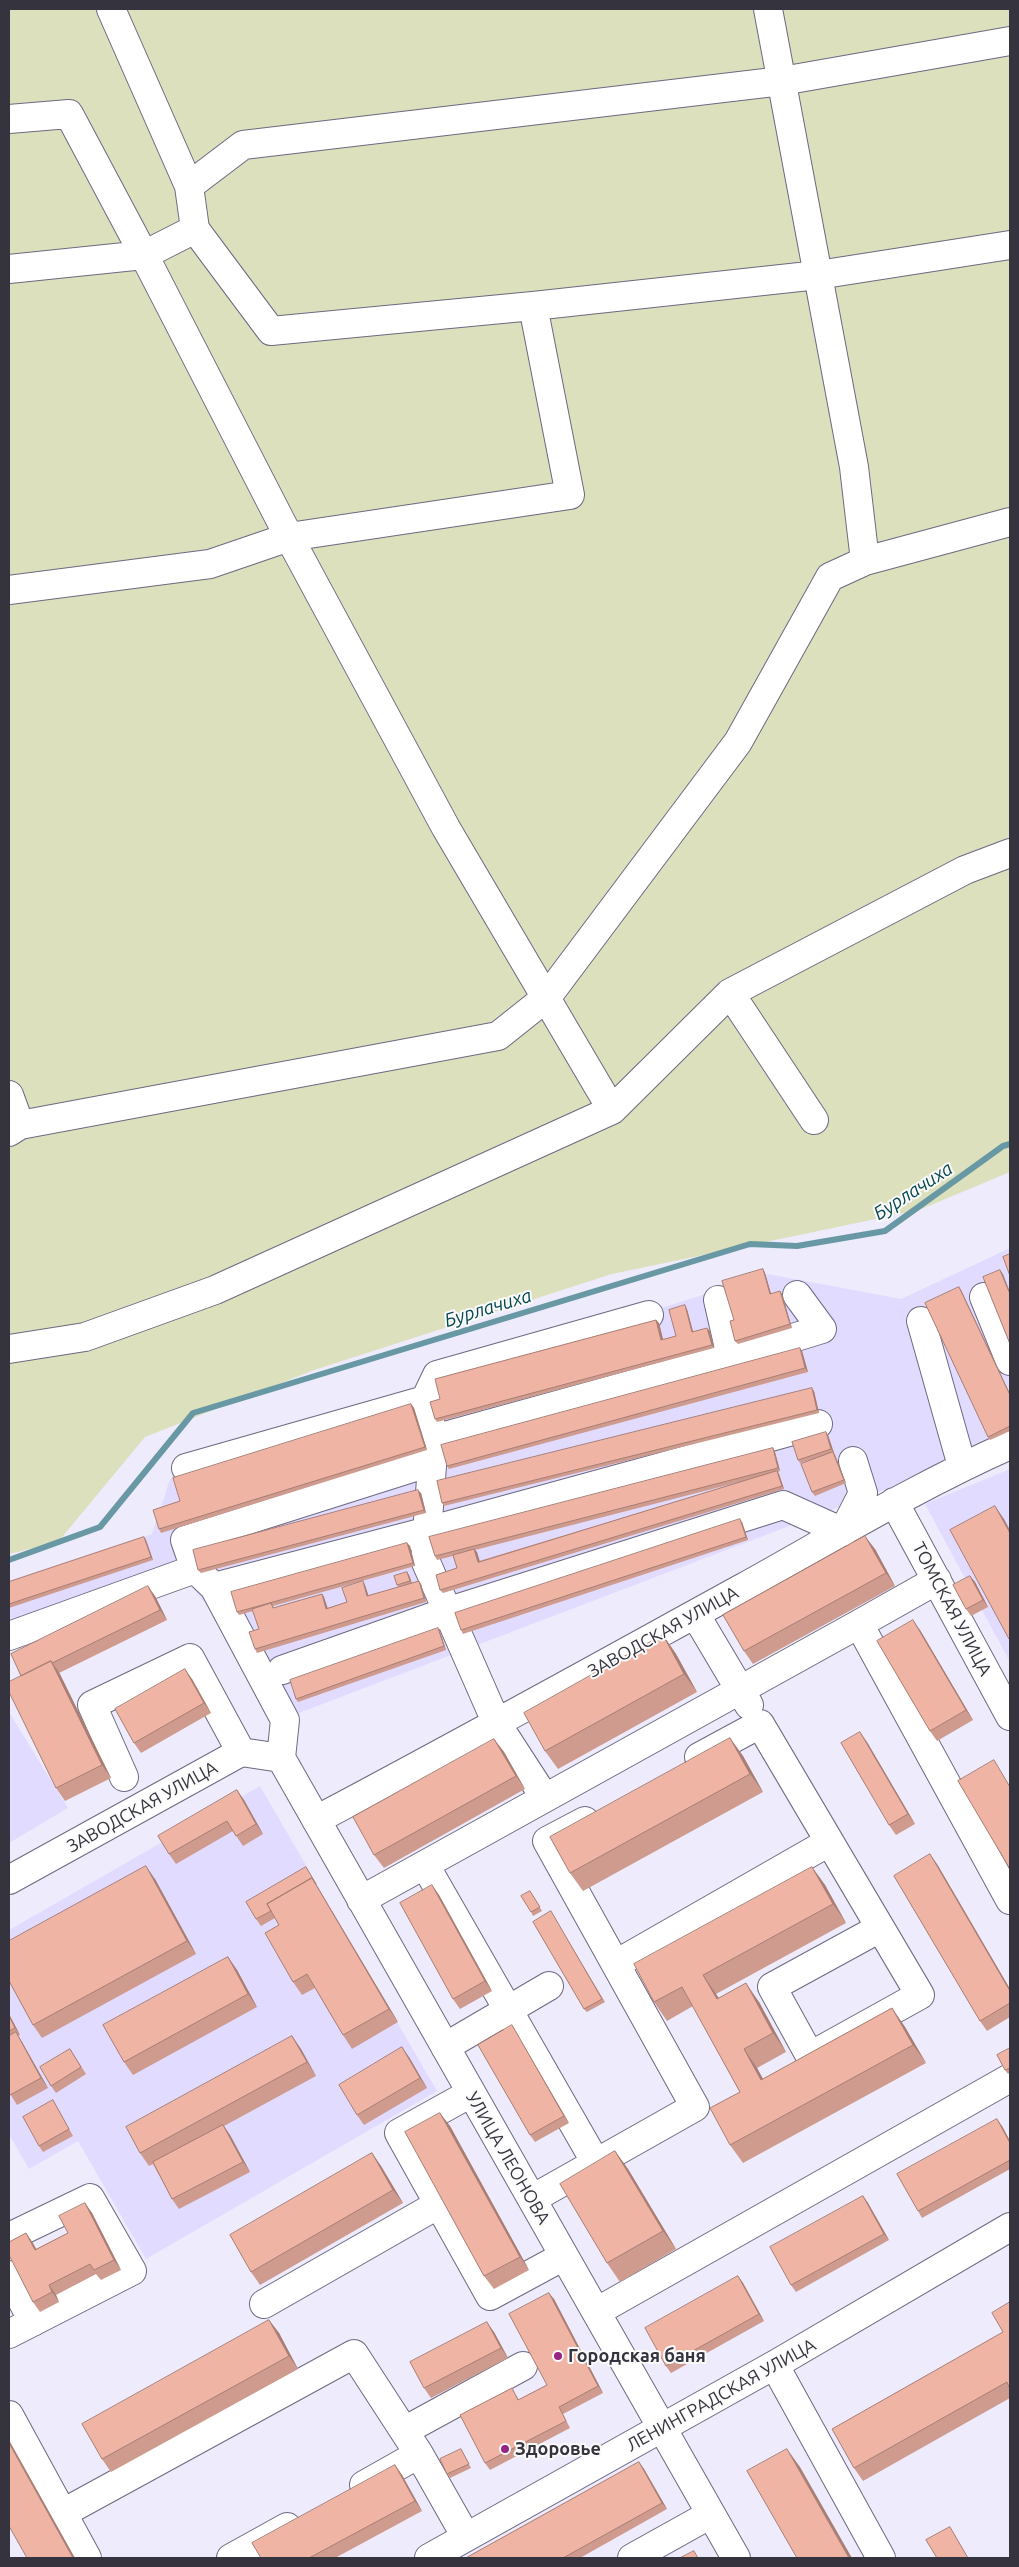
<!DOCTYPE html>
<meta charset="utf-8">
<style>
body{margin:0}
#map{position:relative;width:1019px;height:2567px;overflow:hidden;background:#edebfc;font-family:Ubuntu,sans-serif}
canvas{display:block}
.frame{position:absolute;inset:0;border:10px solid #35333e;pointer-events:none}
</style>
<div id="map">
<canvas width="1019" height="2567"></canvas>
<div class="frame"></div>
</div>
<script>
const context = document.querySelector('canvas').getContext('2d');
context.lineJoin = 'round';
function fillPath(path, color) { context.fillStyle = color; context.fill(path, 'evenodd'); }
function trace(path, color, width, dash) { context.strokeStyle = color; context.lineWidth = width; context.lineCap = dash ? 'butt' : 'round'; context.setLineDash(dash || []); context.stroke(path); }
function write(font, color, halo, rows, align = 'center') {
  context.font = font + ' Ubuntu,sans-serif'; context.lineWidth = 4; context.setLineDash([]); context.textBaseline = 'middle'; context.strokeStyle = halo; context.fillStyle = color; for (const [text, x, y, turn = 0] of rows) {
    context.save(); context.translate(x, y); context.rotate((+turn || 0) * Math.PI / 180); context.textAlign = isNaN(turn) ? turn : align; if (halo) context.strokeText(text, 0, 0); context.fillText(text, 0, 0); context.restore();
  }
}
fillPath(new Path2D(`
 M 1010,1248 L 1010,1438 L 973,1456 L 291,1716 L 190,1584 L 9,1630 L 9,1582 L 152,1534 L 170,1479 L 455,1374 L 768,1274 L 901,1299 Z
 M 1010,1469 L 1010,1662 L 925,1504 Z
 M 9,1712 L 68,1808 L 9,1843 Z
 M 260,1786 L 437,2091 L 146,2259 L 78,2141 L 29,2169 L 9,2134 L 9,1930 Z`), '#e1dcff');
fillPath(new Path2D(`
 M 9,9 L 1010,9 L 1010,1172 L 919,1210 L 612,1274 L 314,1370 L 145,1437 L 58,1542 L 9,1554 Z`), '#dde0bd');
trace(new Path2D(`
 M 9,1560 L 100,1527 L 193,1413 L 750,1244 L 797,1246 L 885,1231 L 1003,1146 L 1010,1144`), '#6798a4', 6);
const minor = new Path2D(`
 M 111,9 L 189,186 L 195,229 L 144,255 L 289,537 L 446,828 L 612,1110
 M 768,9 L 854,467 L 865,561
 M 9,119 L 69,114 L 144,255 L 9,269
 M 189,186 L 243,145 L 782,81 L 1010,41
 M 195,229 L 271,331 L 533,306 L 818,275 L 1010,245
 M 9,590 L 210,564 L 289,537 L 570,495 L 533,306
 M 730,993 L 814,1120
 M 9,1095 L 20,1125
 M 9,1132 L 20,1125 L 498,1036 L 547,997 L 738,742 L 830,577 L 865,561 L 1010,522
 M 984,1297 L 1010,1361
 M 718,1300 L 731,1357
 M 921,1321 L 962,1466
 M 9,1349 L 85,1337 L 215,1290 L 612,1110 L 730,993 L 965,870 L 1010,853
 M 434,1439 L 731,1357 L 822,1329 L 797,1295
 M 186,1468 L 425,1400
 M 894,1502 L 1010,1716
 M 937,1580 L 859,1624 L 1010,1900
 M 214,1587 L 428,1531 L 818,1424
 M 695,1614 L 749,1705
 M 9,1636 L 195,1569
 M 282,1670 L 446,1612 L 783,1505 L 843,1532 L 863,1493 L 853,1461
 M 699,1757 L 760,1724 L 920,1995 L 810,2056 L 772,1987 L 880,1928
 M 281,1758 L 736,2558
 M 281,1758 L 285,1720 L 214,1587 L 195,1569 L 185,1540 L 431,1462
 M 124,1777 L 92,1705 L 190,1658 L 241,1752
 M 545,1798 L 497,1724 L 425,1560 L 434,1439 L 425,1400 L 437,1375 L 649,1315
 M 316,1820 C 460,1744 602,1665 744,1587 C 832,1538 918,1486 1010,1445
 M 425,1865 L 596,2163
 M 9,1880 L 241,1752 L 281,1758
 M 361,1900 L 859,1624
 M 616,1964 L 829,1842
 M 445,2047 L 549,1986
 M 471,2093 L 399,2133 L 490,2296 L 564,2256
 M 532,2199 L 695,2107 L 547,1841 L 585,1821
 M 9,2237 L 90,2198 L 132,2271 L 9,2334
 M 9,2275 L 33,2322
 M 264,2304 L 439,2204
 M 596,2312 L 1010,2078
 M 776,2364 L 780,2375 L 881,2558
 M 9,2415 L 87,2558
 M 404,2431 L 523,2366
 M 364,2485 L 419,2454
 M 63,2513 L 354,2354 L 419,2454 L 466,2537
 M 231,2558 L 287,2527
 M 429,2558 L 776,2364 L 1010,2227
 M 632,2558 L 711,2514`);
trace(minor, '#6c6981', 30);
trace(minor, '#fff', 28);
fillPath(new Path2D(`
 M 763,1269 L 765,1273 L 771,1294 L 782,1294 L 792,1328 L 738,1344 L 735,1341 L 734,1320 Z
 M 959,1287 L 961,1290 L 1010,1394 L 1010,1431 L 990,1440 L 988,1437 Z
 M 687,1309 L 693,1332 L 710,1331 L 714,1348 L 437,1422 L 435,1419 L 656,1320 L 659,1323 L 663,1340 L 676,1336 Z
 M 802,1351 L 808,1372 L 449,1469 L 447,1466 Z
 M 814,1391 L 819,1413 L 444,1506 L 442,1503 Z
 M 411,1404 L 414,1408 L 427,1450 L 161,1533 L 159,1529 L 180,1501 Z
 M 828,1435 L 834,1453 L 835,1455 L 846,1483 L 815,1496 L 812,1492 L 820,1457 L 800,1463 L 798,1460 Z
 M 775,1452 L 780,1471 L 778,1472 L 779,1474 L 784,1489 L 443,1593 L 440,1590 L 457,1568 L 453,1556 L 437,1560 L 435,1556 ZM 755,1478 L 479,1561 L 477,1552 L 475,1550 Z
 M 421,1493 L 426,1513 L 201,1573 L 198,1570 Z
 M 742,1522 L 748,1540 L 463,1634 L 461,1630 Z
 M 144,1537 L 146,1540 L 153,1560 L 9,1608 L 9,1582 Z
 M 407,1543 L 410,1546 L 415,1566 L 273,1606 L 274,1608 L 322,1594 L 324,1597 L 327,1608 L 347,1602 L 365,1585 L 368,1596 L 399,1587 L 397,1585 L 407,1572 L 409,1575 L 412,1583 L 421,1584 L 426,1602 L 257,1653 L 255,1649 L 259,1629 L 253,1611 L 239,1615 L 237,1612 Z
 M 875,1549 L 895,1586 L 753,1664 L 744,1651 Z
 M 970,1576 L 975,1582 L 988,1607 L 971,1616 L 966,1609 Z
 M 155,1596 L 167,1620 L 59,1673 L 111,1778 L 65,1801 L 56,1788 L 21,1676 Z
 M 920,1630 L 973,1720 L 937,1741 L 930,1731 Z
 M 440,1632 L 446,1650 L 298,1702 L 296,1699 Z
 M 663,1635 L 676,1654 L 697,1692 L 558,1769 L 545,1751 Z
 M 192,1679 L 211,1713 L 141,1753 L 134,1743 Z
 M 730,1738 L 743,1756 L 763,1792 L 583,1891 L 570,1873 Z
 M 494,1739 L 504,1752 L 525,1789 L 384,1868 L 374,1855 Z
 M 867,1742 L 915,1824 L 896,1835 L 889,1825 Z
 M 237,1790 L 244,1800 L 263,1834 L 243,1846 L 233,1831 L 176,1864 L 169,1854 Z
 M 937,1864 L 1010,1989 L 1010,2017 L 987,2031 L 980,2021 Z
 M 812,1867 L 825,1885 L 846,1923 L 716,1994 L 719,1998 L 759,2002 L 786,2052 L 757,2068 L 763,2079 L 892,2008 L 905,2027 L 926,2063 L 743,2163 L 730,2145 L 740,2092 L 693,2006 L 667,2021 L 654,2002 Z
 M 310,1874 L 398,2022 L 352,2049 L 343,2035 L 315,1988 L 302,1995 L 293,1982 L 279,1925 L 275,1918 L 261,1926 L 256,1919 Z
 M 155,1879 L 196,1954 L 42,2038 L 33,2025 Z
 M 432,1885 L 439,1895 L 492,1991 L 460,2009 L 453,1999 Z
 M 530,1891 L 542,1911 L 533,1916 L 531,1912 Z
 M 553,1915 L 605,2002 L 587,2012 L 584,2009 Z
 M 228,1957 L 237,1970 L 257,2007 L 133,2075 L 124,2062 Z
 M 9,2014 L 20,2035 L 18,2036 L 22,2042 L 48,2088 L 17,2105 L 9,2092 Z
 M 512,2025 L 516,2032 L 569,2123 L 535,2142 L 530,2135 Z
 M 292,2036 L 301,2049 L 316,2076 L 224,2126 L 230,2135 L 250,2172 L 179,2209 L 172,2199 L 153,2164 L 149,2166 L 140,2153 Z
 M 1010,2048 L 1010,2072 L 1008,2074 L 1005,2070 Z
 M 70,2049 L 86,2074 L 56,2093 L 51,2086 Z
 M 409,2057 L 427,2088 L 364,2125 L 357,2115 Z
 M 53,2100 L 57,2107 L 73,2136 L 43,2152 L 39,2146 Z
 M 450,2126 L 529,2270 L 494,2289 L 484,2276 Z
 M 1002,2126 L 1010,2141 L 1010,2169 L 922,2218 L 918,2211 Z
 M 615,2151 L 628,2169 L 676,2249 L 620,2282 L 607,2263 Z
 M 372,2153 L 381,2166 L 403,2203 L 260,2285 L 251,2272 Z
 M 863,2196 L 868,2203 L 889,2240 L 796,2292 L 791,2285 Z
 M 85,2203 L 92,2213 L 121,2270 L 101,2280 L 96,2274 L 56,2295 L 59,2302 L 40,2312 L 33,2302 L 26,2233 L 36,2249 L 68,2233 Z
 M 738,2276 L 743,2283 L 764,2321 L 671,2373 L 666,2366 Z
 M 554,2299 L 603,2393 L 563,2414 L 570,2428 L 490,2470 L 485,2463 L 516,2395 L 519,2400 L 547,2385 Z
 M 1010,2303 L 1010,2398 L 863,2481 L 854,2468 L 1003,2332 Z
 M 269,2320 L 279,2333 L 298,2369 L 111,2472 L 102,2459 Z
 M 494,2332 L 508,2358 L 431,2398 L 424,2388 Z
 M 461,2449 L 471,2468 L 450,2478 L 447,2474 Z
 M 639,2462 L 644,2469 L 667,2509 L 580,2558 L 466,2558 Z
 M 395,2465 L 402,2475 L 422,2511 L 335,2558 L 261,2558 Z`), '#ce9b8e');
fillPath(new Path2D(`
 M 763,1269 L 765,1273 L 772,1297 L 770,1294 Z
 M 1000,1270 L 1003,1274 L 1010,1292 L 1010,1294 Z
 M 959,1287 L 961,1290 L 1010,1394 L 1010,1395 Z
 M 780,1291 L 782,1294 L 792,1328 L 790,1324 Z
 M 685,1305 L 687,1309 L 694,1335 L 692,1332 Z
 M 656,1320 L 659,1323 L 664,1343 L 661,1340 Z
 M 707,1328 L 710,1331 L 714,1348 L 712,1345 Z
 M 800,1348 L 802,1351 L 808,1372 L 805,1368 Z
 M 812,1388 L 814,1391 L 819,1413 L 817,1410 Z
 M 411,1404 L 414,1408 L 427,1450 L 425,1447 Z
 M 826,1432 L 828,1435 L 834,1453 L 831,1449 Z
 M 773,1448 L 775,1452 L 780,1471 L 778,1468 Z
 M 833,1452 L 835,1455 L 846,1483 L 844,1480 Z
 M 777,1471 L 779,1474 L 784,1489 L 782,1486 Z
 M 418,1490 L 421,1493 L 426,1513 L 424,1510 Z
 M 995,1506 L 1004,1519 L 1010,1530 L 1010,1533 Z
 M 740,1519 L 742,1522 L 748,1540 L 746,1537 Z
 M 865,1536 L 875,1549 L 895,1586 L 886,1573 Z
 M 144,1537 L 146,1540 L 153,1560 L 151,1557 Z
 M 407,1543 L 410,1546 L 415,1566 L 413,1563 Z
 M 474,1549 L 477,1552 L 481,1565 L 478,1562 Z
 M 407,1572 L 409,1575 L 412,1584 L 410,1581 Z
 M 970,1576 L 975,1582 L 988,1607 L 983,1600 Z
 M 363,1581 L 365,1585 L 370,1600 L 367,1596 Z
 M 419,1581 L 421,1584 L 426,1602 L 424,1598 Z
 M 148,1586 L 155,1596 L 167,1620 L 160,1610 Z
 M 322,1594 L 324,1597 L 329,1612 L 326,1609 Z
 M 913,1620 L 920,1630 L 973,1720 L 966,1710 Z
 M 438,1628 L 440,1632 L 446,1650 L 444,1646 Z
 M 663,1635 L 676,1654 L 697,1692 L 684,1674 Z
 M 51,1661 L 60,1674 L 111,1778 L 102,1765 Z
 M 185,1669 L 192,1679 L 211,1713 L 204,1703 Z
 M 860,1732 L 867,1742 L 915,1824 L 908,1814 Z
 M 730,1738 L 743,1756 L 763,1792 L 750,1774 Z
 M 494,1739 L 504,1752 L 525,1789 L 516,1776 Z
 M 237,1790 L 244,1800 L 263,1834 L 256,1824 Z
 M 930,1854 L 937,1864 L 1010,1989 L 1010,1991 Z
 M 146,1866 L 155,1879 L 196,1954 L 187,1941 Z
 M 306,1867 L 310,1874 L 398,2022 L 389,2009 Z
 M 812,1867 L 825,1885 L 846,1923 L 833,1904 Z
 M 432,1885 L 439,1895 L 492,1991 L 485,1981 Z
 M 228,1957 L 237,1970 L 257,2007 L 248,1994 Z
 M 703,1975 L 716,1994 L 730,2018 L 717,1999 Z
 M 746,1983 L 759,2002 L 786,2052 L 773,2033 Z
 M 892,2008 L 905,2027 L 926,2063 L 913,2045 Z
 M 9,2014 L 20,2035 L 15,2028 L 9,2016 Z
 M 512,2025 L 516,2032 L 569,2123 L 564,2116 Z
 M 16,2032 L 22,2042 L 48,2088 L 41,2078 Z
 M 292,2036 L 301,2049 L 316,2076 L 307,2062 Z
 M 402,2047 L 409,2057 L 427,2088 L 420,2078 Z
 M 744,2049 L 757,2068 L 774,2099 L 761,2080 Z
 M 440,2113 L 450,2126 L 529,2270 L 520,2257 Z
 M 997,2119 L 1002,2126 L 1010,2141 L 1010,2143 Z
 M 223,2125 L 230,2135 L 250,2172 L 243,2162 Z
 M 615,2151 L 628,2169 L 676,2249 L 663,2231 Z
 M 372,2153 L 381,2166 L 403,2203 L 393,2190 Z
 M 863,2196 L 868,2203 L 889,2240 L 884,2234 Z
 M 85,2203 L 92,2213 L 121,2270 L 114,2260 Z
 M 26,2233 L 33,2243 L 42,2260 L 35,2250 Z
 M 738,2276 L 743,2283 L 764,2321 L 759,2314 Z
 M 49,2285 L 56,2295 L 59,2302 L 52,2292 Z
 M 549,2293 L 554,2299 L 603,2393 L 598,2386 Z
 M 269,2320 L 279,2333 L 298,2369 L 289,2356 Z
 M 487,2322 L 494,2332 L 508,2358 L 501,2348 Z
 M 9,2440 L 75,2558 L 73,2558 L 9,2443 Z
 M 787,2449 L 800,2467 L 852,2558 L 849,2558 Z
 M 639,2462 L 644,2469 L 667,2509 L 662,2503 Z
 M 395,2465 L 402,2475 L 422,2511 L 415,2501 Z`), '#a87e74');
const building = new Path2D(`
 M 1010,1254 L 1010,1276 L 1003,1257 Z
 M 763,1269 L 770,1294 L 780,1291 L 790,1324 L 735,1341 L 730,1321 L 734,1320 L 722,1281 Z
 M 1000,1270 L 1010,1294 L 1010,1344 L 983,1277 Z
 M 959,1287 L 1010,1395 L 1010,1426 L 988,1437 L 925,1303 Z
 M 685,1305 L 692,1332 L 707,1328 L 712,1345 L 435,1419 L 430,1402 L 440,1399 L 435,1379 L 656,1320 L 661,1340 L 676,1336 L 669,1310 Z
 M 800,1348 L 805,1368 L 447,1466 L 441,1445 Z
 M 812,1388 L 817,1410 L 442,1503 L 437,1481 Z
 M 411,1404 L 425,1447 L 159,1529 L 153,1510 L 180,1501 L 173,1478 Z
 M 826,1432 L 831,1449 L 798,1460 L 792,1442 Z
 M 773,1448 L 778,1468 L 435,1556 L 429,1537 Z
 M 833,1452 L 844,1480 L 812,1492 L 801,1464 Z
 M 777,1471 L 782,1486 L 440,1590 L 436,1575 L 457,1568 L 453,1555 L 474,1549 L 478,1562 Z
 M 418,1490 L 424,1510 L 198,1570 L 193,1550 Z
 M 995,1506 L 1010,1533 L 1010,1639 L 1009,1639 L 950,1530 Z
 M 740,1519 L 746,1537 L 461,1630 L 455,1613 Z
 M 865,1536 L 886,1573 L 744,1651 L 723,1615 Z
 M 144,1537 L 151,1557 L 9,1604 L 9,1582 Z
 M 407,1543 L 413,1563 L 237,1612 L 231,1592 Z
 M 407,1572 L 410,1581 L 397,1585 L 394,1576 Z
 M 970,1576 L 983,1600 L 966,1609 L 953,1585 Z
 M 363,1581 L 367,1596 L 419,1581 L 424,1598 L 255,1649 L 249,1632 L 259,1629 L 252,1609 L 271,1603 L 273,1608 L 322,1594 L 326,1609 L 347,1602 L 342,1588 Z
 M 148,1586 L 160,1610 L 52,1663 L 51,1661 L 21,1676 L 11,1654 Z
 M 913,1620 L 966,1710 L 930,1731 L 877,1641 Z
 M 438,1628 L 444,1646 L 296,1699 L 290,1680 Z
 M 663,1635 L 684,1674 L 545,1751 L 524,1713 Z
 M 51,1661 L 102,1765 L 56,1788 L 9,1692 L 9,1682 Z
 M 185,1669 L 204,1703 L 134,1743 L 115,1709 Z
 M 860,1732 L 908,1814 L 889,1825 L 841,1743 Z
 M 730,1738 L 750,1774 L 570,1873 L 550,1837 Z
 M 494,1739 L 516,1776 L 374,1855 L 353,1817 Z
 M 994,1760 L 1010,1787 L 1010,1869 L 958,1781 Z
 M 237,1790 L 256,1824 L 236,1836 L 227,1821 L 169,1854 L 158,1836 Z
 M 930,1854 L 1010,1991 L 1010,2003 L 980,2021 L 894,1876 Z
 M 146,1866 L 187,1941 L 33,2025 L 9,1981 L 9,1941 Z
 M 306,1867 L 316,1884 L 312,1878 L 267,1904 L 271,1911 L 256,1919 L 246,1902 Z
 M 812,1867 L 833,1904 L 703,1975 L 717,1999 L 746,1983 L 773,2033 L 744,2049 L 761,2080 L 892,2008 L 913,2045 L 730,2145 L 710,2108 L 740,2092 L 682,1987 L 654,2002 L 634,1964 Z
 M 312,1878 L 389,2009 L 343,2035 L 307,1974 L 293,1982 L 265,1933 L 279,1925 L 267,1904 Z
 M 432,1885 L 485,1981 L 453,1999 L 400,1903 Z
 M 530,1891 L 540,1907 L 531,1912 L 521,1896 Z
 M 551,1911 L 602,1999 L 584,2009 L 533,1922 Z
 M 228,1957 L 248,1994 L 124,2062 L 103,2025 Z
 M 9,2016 L 15,2028 L 9,2031 Z
 M 512,2025 L 564,2116 L 530,2135 L 478,2045 Z
 M 16,2032 L 41,2078 L 10,2095 L 9,2092 L 9,2036 Z
 M 292,2036 L 307,2062 L 140,2153 L 126,2127 Z
 M 402,2047 L 420,2078 L 357,2115 L 339,2085 Z
 M 1010,2048 L 1010,2068 L 1005,2070 L 997,2055 Z
 M 70,2049 L 81,2067 L 51,2086 L 40,2067 Z
 M 53,2100 L 69,2129 L 39,2146 L 23,2117 Z
 M 440,2113 L 520,2257 L 484,2276 L 405,2132 Z
 M 997,2119 L 1010,2143 L 1010,2160 L 918,2211 L 897,2174 Z
 M 223,2125 L 243,2162 L 172,2199 L 153,2162 Z
 M 615,2151 L 663,2231 L 607,2263 L 560,2184 Z
 M 372,2153 L 393,2190 L 251,2272 L 230,2235 Z
 M 863,2196 L 884,2234 L 791,2285 L 770,2247 Z
 M 85,2203 L 114,2260 L 94,2270 L 90,2264 L 49,2285 L 52,2292 L 33,2302 L 9,2255 L 9,2242 L 26,2233 L 35,2250 L 68,2233 L 59,2216 Z
 M 738,2276 L 759,2314 L 666,2366 L 645,2328 Z
 M 549,2293 L 598,2386 L 559,2407 L 566,2421 L 485,2463 L 460,2415 L 512,2388 L 518,2400 L 547,2385 L 509,2314 Z
 M 1010,2302 L 1010,2389 L 1007,2382 L 854,2468 L 832,2429 L 1003,2332 L 992,2313 Z
 M 269,2320 L 289,2356 L 102,2459 L 82,2424 Z
 M 487,2322 L 501,2348 L 424,2388 L 410,2362 Z
 M 9,2443 L 73,2558 L 27,2558 L 9,2526 Z
 M 461,2449 L 469,2464 L 447,2474 L 440,2459 Z
 M 787,2449 L 849,2558 L 797,2558 L 747,2471 Z
 M 639,2462 L 662,2503 L 563,2558 L 466,2558 Z
 M 395,2465 L 415,2501 L 309,2558 L 261,2558 L 252,2543 Z
 M 950,2527 L 968,2558 L 937,2558 L 926,2540 Z
 M 694,2551 L 698,2558 L 680,2558 Z`);
fillPath(building, '#f0b4a5');
trace(building, '#a87e74', 1);
for (const [x, y, r, color] of [
 [558,2356,5,"#982583"],
 [505,2449,5,"#982583"]
]) { const dot = new Path2D(); dot.arc(x, y, r, 0, 2 * Math.PI); context.fillStyle = color; context.fill(dot); trace(dot, '#fbfbfb', 2); }
write('18px', '#35333e', '#fbfbfb', [
 ["ТОМСКАЯ УЛИЦА",952,1609,62],
 ["ЗАВОДСКАЯ УЛИЦА",663,1632,-29],
 ["ЗАВОДСКАЯ УЛИЦА",142,1807,-29],
 ["УЛИЦА ЛЕОНОВА",508,2158,60],
 ["ЛЕНИНГРАДСКАЯ УЛИЦА",721,2395,-29]
]);
write('bold 18px', '#35333e', '#fbfbfb', [
 ["Городская баня",568,2356],
 ["Здоровье",515,2449]
], 'left');
write('italic 19px', '#064851', '#fbfbfb', [
 ["Бурлачиха",913,1191,-33],
 ["Бурлачиха",488,1308,-17]
]);
</script>
